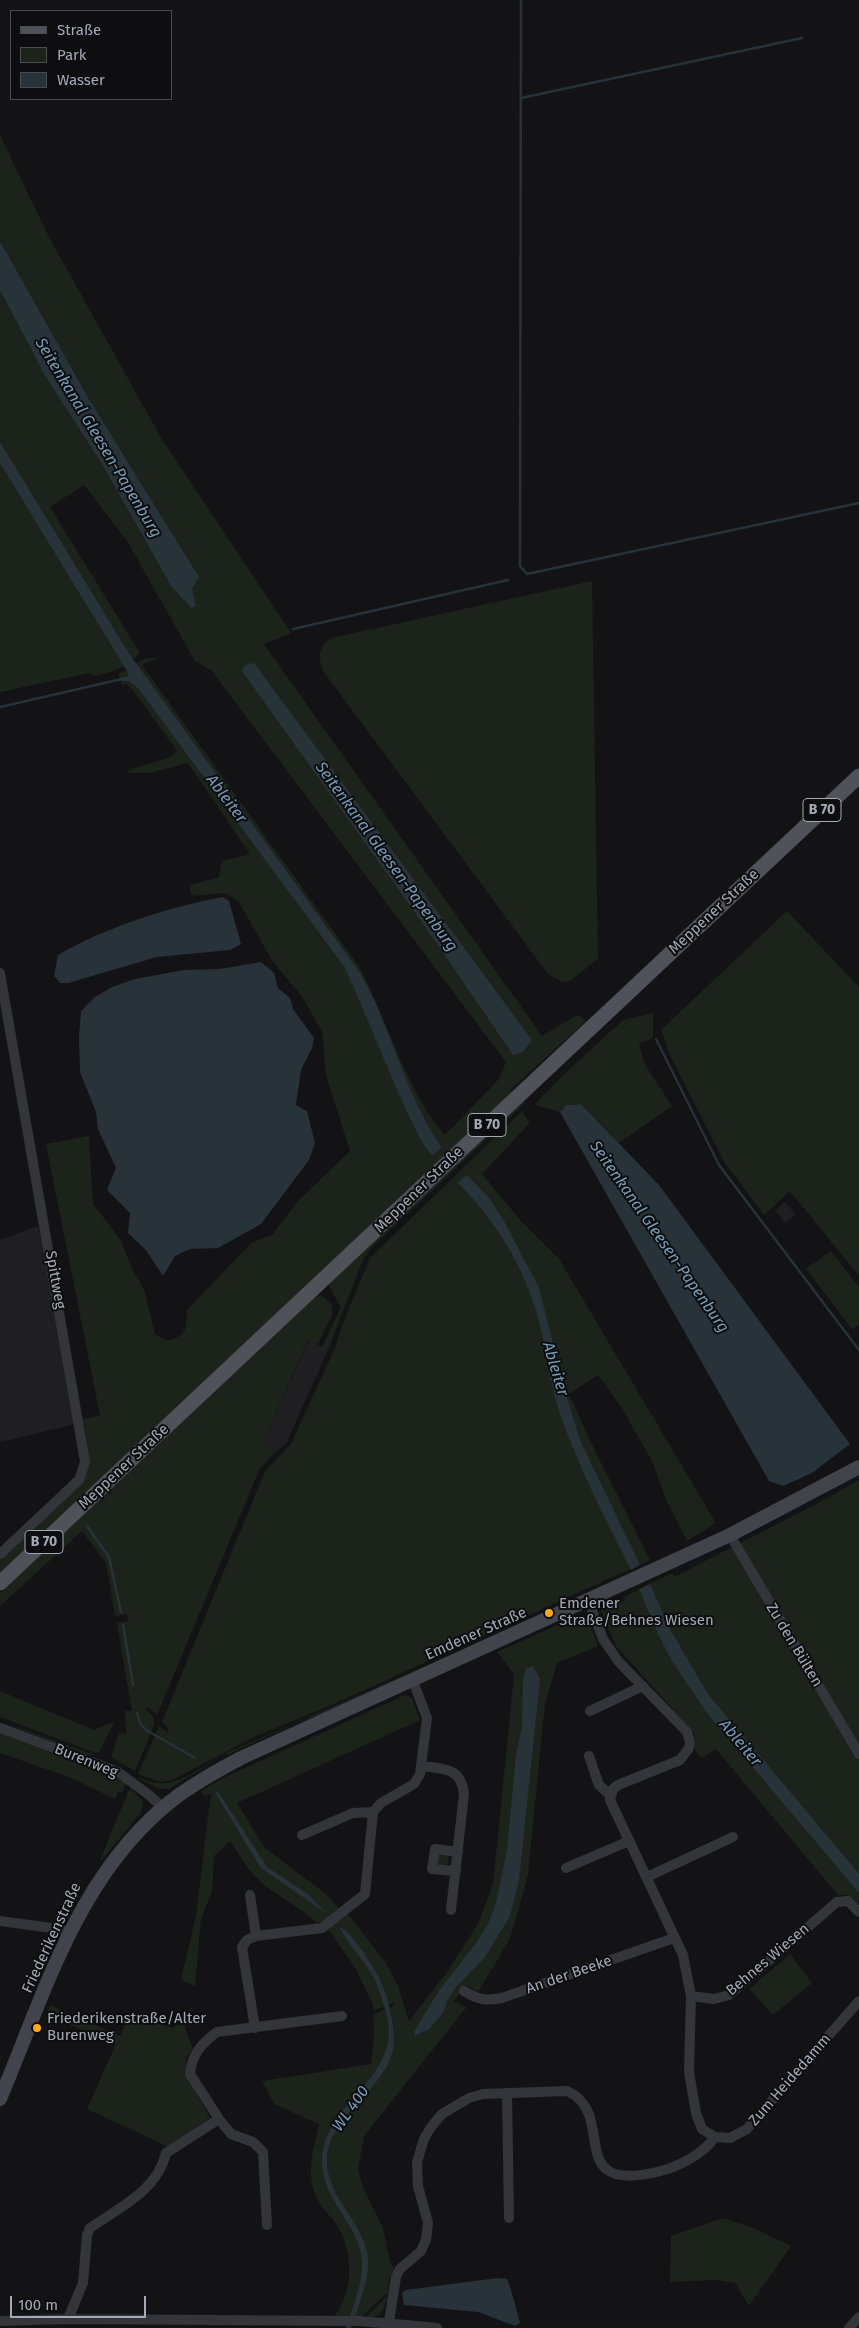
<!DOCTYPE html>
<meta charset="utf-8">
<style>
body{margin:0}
#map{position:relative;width:859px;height:2328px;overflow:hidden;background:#131315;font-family:"Fira Sans",sans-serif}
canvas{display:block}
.legend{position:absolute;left:10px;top:10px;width:162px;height:90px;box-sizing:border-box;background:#0e0e10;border:1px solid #4a4c52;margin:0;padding:6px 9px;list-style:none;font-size:15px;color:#a3aab6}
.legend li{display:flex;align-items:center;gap:10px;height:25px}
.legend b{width:25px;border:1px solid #4a4c52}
.scale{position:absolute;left:10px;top:2296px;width:136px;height:22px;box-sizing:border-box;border:2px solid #a3aab6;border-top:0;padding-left:6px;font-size:15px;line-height:18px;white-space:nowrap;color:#a3aab6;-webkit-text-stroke:4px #0e0e10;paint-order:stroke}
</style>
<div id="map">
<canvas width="859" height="2328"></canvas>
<ul class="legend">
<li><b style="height:6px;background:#4f5259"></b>Straße</li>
<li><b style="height:14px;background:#1b231b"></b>Park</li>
<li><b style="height:14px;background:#283239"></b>Wasser</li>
</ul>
<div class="scale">100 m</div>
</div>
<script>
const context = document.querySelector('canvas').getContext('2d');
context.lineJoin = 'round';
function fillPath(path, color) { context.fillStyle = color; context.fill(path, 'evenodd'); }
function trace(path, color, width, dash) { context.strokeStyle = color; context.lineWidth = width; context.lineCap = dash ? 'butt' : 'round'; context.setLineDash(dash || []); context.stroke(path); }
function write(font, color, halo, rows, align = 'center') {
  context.font = font + ' "Fira Sans",sans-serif'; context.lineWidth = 4; context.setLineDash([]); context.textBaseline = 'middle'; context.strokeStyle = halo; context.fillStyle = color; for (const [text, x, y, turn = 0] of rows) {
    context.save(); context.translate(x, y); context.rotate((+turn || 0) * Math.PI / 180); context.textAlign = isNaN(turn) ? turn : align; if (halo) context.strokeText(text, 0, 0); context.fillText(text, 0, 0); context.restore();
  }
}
fillPath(new Path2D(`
 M 785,1202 L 796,1215 L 785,1223 L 775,1210 Z
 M 38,1226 L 77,1424 L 0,1442 L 0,1240 Z
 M 309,1340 L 328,1350 L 286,1444 L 277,1451 L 270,1448 L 264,1440 Z`), '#1f1f22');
fillPath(new Path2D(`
 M 0,135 L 50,239 L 163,441 L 291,633 L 264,644 L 542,1036 L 577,1015 L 586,1021 L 510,1090 L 514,1094 L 401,1195 L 377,1223 L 0,1574 L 0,1559 L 82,1484 C 92,1459 87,1444 83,1419 L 100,1416 L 46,1144 L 89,1136 L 93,1204 L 120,1239 L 133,1270 L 144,1289 L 155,1334 L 167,1341 C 188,1335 186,1329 187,1310 L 251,1243 L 272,1235 L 298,1201 L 350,1151 L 326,1076 L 322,1032 L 301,995 L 273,962 L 238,901 L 225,893 L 192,896 L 189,885 L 219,877 L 222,861 L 250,854 L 188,763 L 149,773 L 128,773 L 129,770 L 170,757 L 177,751 L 138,697 L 127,684 L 122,685 L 118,674 L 144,659 L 160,657 L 142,665 L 358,965 C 388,1020 404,1087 445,1135 L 499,1079 L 506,1062 L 211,670 L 195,661 L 127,541 L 84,485 L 50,507 L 140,653 C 129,667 110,673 94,676 L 90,673 L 0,692 L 0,290 L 44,374 L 103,466 L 171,586 L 191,608 L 192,589 L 199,577 L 89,399 L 0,241 ZM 438,915 L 532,1040 L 513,1055 L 421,921 Z
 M 592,581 L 598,959 L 570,981 L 563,982 L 548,974 L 323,671 C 318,655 318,647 331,638 Z
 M 787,911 L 859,987 L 859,1276 L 790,1191 L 764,1215 L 725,1163 L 670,1056 L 661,1030 Z
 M 653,1013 L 653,1038 L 639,1044 L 644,1063 L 672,1106 L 619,1143 L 581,1104 L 566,1105 L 560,1112 L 534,1105 L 562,1076 L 623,1020 Z
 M 523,1102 L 525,1103 L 371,1248 L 362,1262 L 328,1350 L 322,1347 L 341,1307 L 328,1284 Z
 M 522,1111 L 530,1123 L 482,1174 L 521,1221 L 559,1259 L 716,1523 L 687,1541 L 667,1502 L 652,1461 L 623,1410 L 598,1375 L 569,1394 L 595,1451 L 650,1560 L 334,1704 L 254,1737 L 172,1780 L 160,1782 L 138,1774 L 159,1726 L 168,1732 L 169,1730 L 162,1722 L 265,1471 L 291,1444 L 335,1348 L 343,1323 L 370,1258 Z
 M 831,1251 L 859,1287 L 859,1325 L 852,1329 L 806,1269 Z
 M 317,1295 L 324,1297 L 332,1305 L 332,1315 L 318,1344 L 308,1340 L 264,1440 L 270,1448 L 277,1451 L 260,1468 L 157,1715 L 148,1707 L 146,1710 L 154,1718 L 154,1726 L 135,1771 L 111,1757 L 119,1733 L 126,1734 L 125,1711 L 132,1711 L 117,1623 L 128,1621 L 127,1614 L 115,1616 L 106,1563 L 82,1531 L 0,1606 L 0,1593 Z
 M 859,1480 L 859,1903 L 848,1895 L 838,1895 L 716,1749 L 702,1758 L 695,1751 L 695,1734 L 616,1646 L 601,1611 L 602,1606 L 617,1599 L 619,1603 L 625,1600 L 624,1597 L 672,1573 L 674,1577 L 818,1503 Z
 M 578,1616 L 589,1622 L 598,1646 L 557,1663 L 545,1704 L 528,1875 L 510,1939 L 478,1992 L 466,1985 L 454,2001 L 466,2008 L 364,2136 L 358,2169 L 363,2188 L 383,2228 L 390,2262 L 394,2268 L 389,2280 L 388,2292 L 361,2317 L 334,2317 C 353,2292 354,2254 338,2227 C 331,2216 318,2204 314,2192 C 307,2168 314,2147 319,2124 L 274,2104 L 262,2081 L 371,2064 L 374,2034 L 373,2014 L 394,2006 L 393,2003 L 373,2011 L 373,2005 L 356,1969 L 328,1929 L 348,1914 L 386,1963 L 398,1986 L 409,2021 L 447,1972 L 478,1924 L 493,1884 L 514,1674 L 497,1652 Z
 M 435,1662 L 340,1707 L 296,1723 L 227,1755 L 226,1753 Z
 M 0,1691 L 94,1730 L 113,1722 L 113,1725 L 99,1753 L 93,1752 L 0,1717 Z
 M 405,1695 L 412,1698 L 420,1720 L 237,1803 L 265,1848 L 327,1895 L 340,1909 L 323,1921 L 317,1923 C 298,1905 273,1895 255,1876 C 245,1866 238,1852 230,1841 L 214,1856 L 212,1891 L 201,1919 L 195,1986 L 181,1980 L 196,1915 L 211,1793 L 205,1796 L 201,1791 L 223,1778 Z
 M 0,1721 L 95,1755 L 85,1755 Z
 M 0,1733 L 121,1780 L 126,1784 L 122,1793 L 118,1791 L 115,1799 L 69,1777 L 0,1753 Z
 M 220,1757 L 169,1789 L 160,1789 L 139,1779 L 140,1778 C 173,1793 191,1772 220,1757 Z
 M 129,1790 L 132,1790 L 143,1801 L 142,1811 L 102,1860 L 100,1860 Z
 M437 1860a6 6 0 1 1 12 0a6 6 0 1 1-12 0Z
 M 790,1954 L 812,1983 L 773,2015 L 749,1989 Z
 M 50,2005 L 120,2036 L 131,2011 L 172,2028 L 183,2022 L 193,2049 L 186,2057 L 186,2075 L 210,2118 L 169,2147 L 87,2109 L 116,2044 L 46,2015 Z
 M 723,2218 L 751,2227 L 791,2246 L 749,2306 L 735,2283 L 717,2280 L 670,2282 L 671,2236 Z
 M 387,2296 C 385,2310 380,2318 365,2318 Z`), '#1b231b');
fillPath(new Path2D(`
 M 0,241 L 89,399 L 199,577 L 192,589 L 196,606 L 191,608 L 171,586 L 103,466 L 44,374 L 0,290 Z
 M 0,442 L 128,652 L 360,973 C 392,1028 404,1092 440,1145 L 441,1148 L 433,1155 C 416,1147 359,993 343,965 L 138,688 L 129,681 L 121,681 L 120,678 L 128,676 L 127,671 L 0,463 Z
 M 254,663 L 532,1040 L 523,1052 L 513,1055 L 421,921 L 242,671 L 245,665 Z
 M 223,897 L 229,901 L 241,944 L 230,950 L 157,957 L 68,983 L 60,983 L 54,976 L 58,955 C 106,927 169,907 223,897 Z
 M 261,962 L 274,973 L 278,988 L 290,998 L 293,1009 L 314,1038 L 312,1048 L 301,1070 L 296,1105 L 307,1111 L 315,1143 L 309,1160 L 261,1224 L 218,1248 L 190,1249 L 175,1256 L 163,1276 L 146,1250 L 128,1233 L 130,1213 L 107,1190 L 116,1168 L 98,1129 L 96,1112 L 80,1072 L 79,1038 L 81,1011 L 95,997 L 112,987 L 135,979 L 184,970 L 220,969 Z
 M 581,1104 L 659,1185 L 850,1444 L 812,1473 L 783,1486 L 769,1481 L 560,1112 L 566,1105 Z
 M 467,1175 L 490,1199 L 504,1221 L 539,1288 L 566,1394 L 580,1440 L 640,1565 L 631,1570 C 605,1518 579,1468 560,1414 C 549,1383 547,1349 538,1318 C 525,1269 496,1221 460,1185 L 458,1182 Z
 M 650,1584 L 671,1631 L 708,1694 L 859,1874 L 859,1893 L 707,1713 L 672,1661 L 658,1634 L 639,1589 Z
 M 533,1666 L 540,1679 L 519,1880 L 510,1916 L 485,1957 L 457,1986 L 447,2000 L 444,2012 L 429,2029 L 415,2036 L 414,2032 L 438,1992 L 477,1942 L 489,1922 L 496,1903 L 507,1850 L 516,1755 L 522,1727 L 523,1680 L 526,1669 Z
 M 217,1790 L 267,1867 L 309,1895 L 326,1913 L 261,1868 L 216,1794 Z
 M 339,1927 C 351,1931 368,1959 375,1970 C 384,1985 389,2003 392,2020 C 393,2030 395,2040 393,2050 C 383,2092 330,2114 327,2158 C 325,2198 365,2221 368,2259 C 369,2283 358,2305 351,2328 L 346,2328 C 352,2307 363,2285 362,2262 C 360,2224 322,2201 322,2162 C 323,2099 408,2078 385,2009 C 381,1996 377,1982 369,1970 C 360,1956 347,1942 339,1927 Z
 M 498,2278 L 507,2279 C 510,2284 518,2315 520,2323 L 515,2326 L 478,2312 L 404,2305 L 402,2292 L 406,2290 Z`), '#283239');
trace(new Path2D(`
 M 521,0 L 520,566 L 527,574 L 859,503
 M 521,98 L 802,38
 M 293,629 L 508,580
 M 0,707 L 122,679
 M 656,1039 L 719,1165 L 859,1350
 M 87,1526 L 109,1557 L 121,1612
 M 123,1625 L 133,1685
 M 137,1713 L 140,1723 L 146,1730 L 195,1758`), '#283239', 2.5);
trace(new Path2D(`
 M 0,973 L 85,1462 L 79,1480 L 0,1554
 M 730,1535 L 859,1754
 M 588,1600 L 603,1639 L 618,1661 L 687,1732 L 690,1742 L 689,1748 L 680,1760 L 618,1785 L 613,1789 L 610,1800 L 683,1955 L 691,1996 L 689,2072 L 696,2113 L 702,2129 L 715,2137
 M 590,1711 L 643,1686
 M 0,1728 L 118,1772 L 149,1795 L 163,1808
 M 589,1756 L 599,1785 L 610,1795
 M 421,1766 C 444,1769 461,1767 464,1794 L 451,1910
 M 302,1835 L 353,1813 L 373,1812
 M 566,1868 L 629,1841
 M 456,1871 L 432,1869 L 435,1849 L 458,1852
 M 647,1877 L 733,1837
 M 250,1895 L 256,1936
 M 0,1921 L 59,1929 L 69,1933
 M 464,1991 C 478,2000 486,2001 502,1998 L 674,1938
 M 691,1996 L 714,1999 L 729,1995 L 837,1902 L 848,1901 L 859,1912
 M 255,2028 L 242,1947 L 247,1940 L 256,1936 L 322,1928 L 365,1894 L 373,1812 L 381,1803 L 414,1784 L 420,1774 L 427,1718 L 413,1681
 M 507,2093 L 509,2218
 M 219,2119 L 190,2074 C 192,2054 201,2044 217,2032 L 342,2016
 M 68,2319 L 83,2283 L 87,2235 L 90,2228 C 119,2208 158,2190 166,2153 L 219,2119 L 231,2134 L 253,2142 L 263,2152 L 267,2225
 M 0,2321 L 68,2319 L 359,2321 L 417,2326 L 417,2328
 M 389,2322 L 396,2277 L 400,2269 L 421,2251 L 426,2240 L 428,2223 L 418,2186 L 417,2162 L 424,2139 L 431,2127 L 442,2114 L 469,2098 L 483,2094 L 567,2091 C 619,2114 562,2194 657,2172 C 678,2167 702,2155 715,2137 L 730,2138 L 747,2129 L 859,2001
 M 417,2326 L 437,2328
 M 849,2328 L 859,2317`), '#33353a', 10);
trace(new Path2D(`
 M 0,2099 C 46,1990 80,1868 179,1795 C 199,1781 220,1769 241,1758 L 730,1535 L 859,1467`), '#41444a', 14);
trace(new Path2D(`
 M 0,1583 L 859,776`), '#4f5259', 15);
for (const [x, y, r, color] of [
 [549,1613,5,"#ffa920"],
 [37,2028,5,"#ffa920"]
]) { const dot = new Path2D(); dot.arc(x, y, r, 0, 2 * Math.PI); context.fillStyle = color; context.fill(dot); trace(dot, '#0e0e10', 2); }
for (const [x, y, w] of [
 [822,810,38],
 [487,1125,38],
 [44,1542,38]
]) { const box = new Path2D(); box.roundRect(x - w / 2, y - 11.5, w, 23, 4); context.fillStyle = '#0e0e10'; context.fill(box); trace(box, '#a3aab6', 1); }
write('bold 14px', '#a3aab6', null, [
 ["B 70",822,810],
 ["B 70",487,1125],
 ["B 70",44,1542]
]);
write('15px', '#a3aab6', '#0e0e10', [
 ["Meppener Straße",714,912,-43],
 ["Meppener Straße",419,1190,-44],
 ["Spittweg",55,1280,80],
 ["Meppener Straße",124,1467,-43],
 ["Emdener Straße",476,1634,-24],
 ["Zu den Bülten",794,1645,59],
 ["Burenweg",86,1761,22],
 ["Friederikenstraße",52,1938,-65],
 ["Behnes Wiesen",768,1960,-40],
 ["An der Beeke",569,1975,-19],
 ["Zum Heidedamm",790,2080,-49]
]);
write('15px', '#a3aab6', '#0e0e10', [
 ["Emdener",559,1604],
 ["Straße/Behnes Wiesen",559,1621],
 ["Friederikenstraße/Alter",47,2019],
 ["Burenweg",47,2036]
], 'left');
write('italic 16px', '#779bb5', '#0e0e10', [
 ["Seitenkanal Gleesen-Papenburg",98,438,59],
 ["Ableiter",226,799,53],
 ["Seitenkanal Gleesen-Papenburg",386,857,54],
 ["Seitenkanal Gleesen-Papenburg",659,1237,55],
 ["Ableiter",555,1369,73],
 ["Ableiter",740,1743,50],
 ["WL 400",351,2109,-55]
]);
</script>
